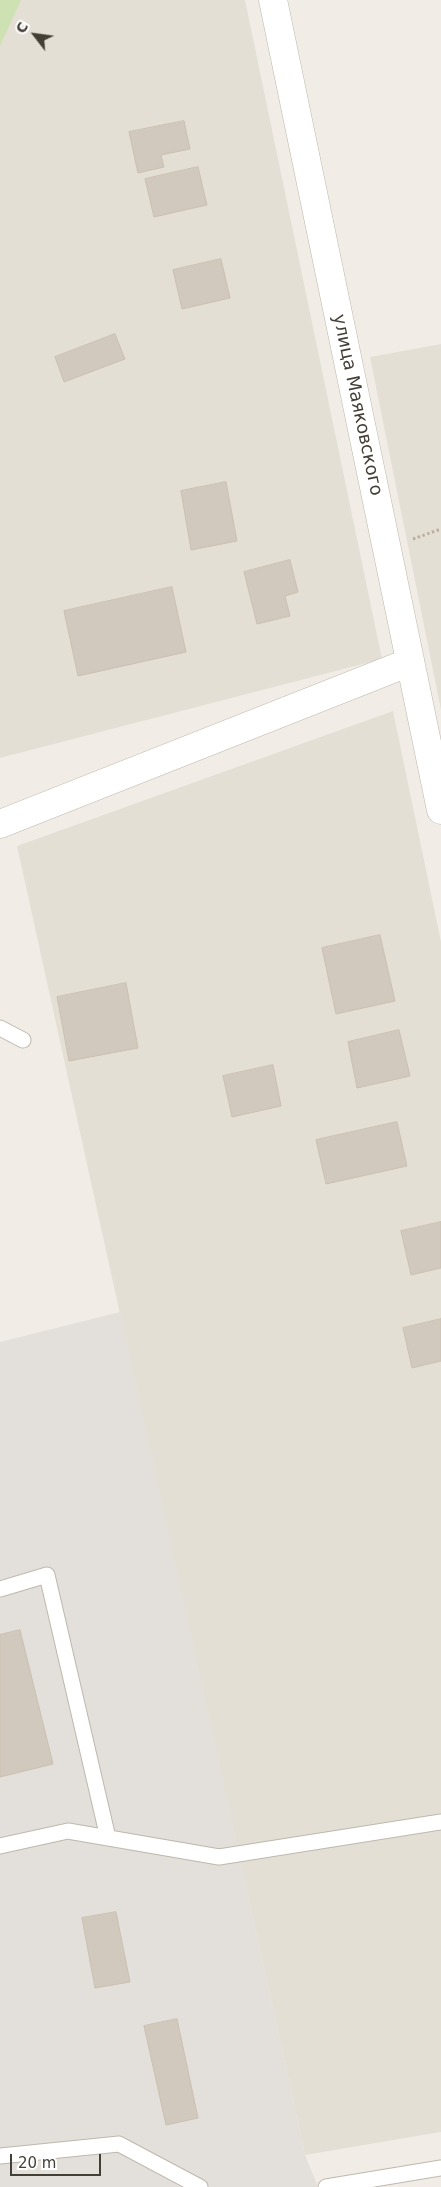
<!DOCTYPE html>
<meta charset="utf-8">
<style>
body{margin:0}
#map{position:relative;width:441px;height:2187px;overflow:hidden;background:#f1ede6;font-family:"DejaVu Sans",sans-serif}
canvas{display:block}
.north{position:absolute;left:10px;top:10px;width:50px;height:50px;-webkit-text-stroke:4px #fff;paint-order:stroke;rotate:300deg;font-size:14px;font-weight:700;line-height:20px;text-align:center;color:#433e36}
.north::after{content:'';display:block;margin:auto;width:18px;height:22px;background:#433e36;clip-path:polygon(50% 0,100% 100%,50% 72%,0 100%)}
.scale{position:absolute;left:10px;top:2154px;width:91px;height:22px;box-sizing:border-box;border:2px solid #433e36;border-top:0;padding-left:6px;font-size:15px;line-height:18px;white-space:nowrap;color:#433e36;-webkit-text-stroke:4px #fff;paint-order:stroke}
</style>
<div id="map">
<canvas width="441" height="2187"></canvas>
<div class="north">С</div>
<div class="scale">20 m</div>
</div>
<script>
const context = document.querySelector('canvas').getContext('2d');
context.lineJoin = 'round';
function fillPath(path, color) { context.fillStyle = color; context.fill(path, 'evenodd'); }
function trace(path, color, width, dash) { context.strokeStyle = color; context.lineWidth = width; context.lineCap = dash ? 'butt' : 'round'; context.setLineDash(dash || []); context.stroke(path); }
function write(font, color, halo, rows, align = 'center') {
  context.font = font + ' "DejaVu Sans",sans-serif'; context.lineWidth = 5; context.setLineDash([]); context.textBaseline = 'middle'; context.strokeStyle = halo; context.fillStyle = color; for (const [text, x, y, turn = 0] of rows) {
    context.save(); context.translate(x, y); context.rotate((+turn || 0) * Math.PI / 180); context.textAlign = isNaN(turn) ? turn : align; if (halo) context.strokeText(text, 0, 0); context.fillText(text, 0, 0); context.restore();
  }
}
fillPath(new Path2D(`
 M 0,0 L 245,0 L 382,659 L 0,758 Z
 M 441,344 L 441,710 L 370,357 Z
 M 393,711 L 441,942 L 441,2132 L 305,2155 L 17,846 Z`), '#e4dfd5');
fillPath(new Path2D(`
 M 120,1312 L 305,2155 L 318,2187 L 0,2187 L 0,1342 Z`), '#e3dfdb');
fillPath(new Path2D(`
 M 0,0 L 21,0 L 0,46 Z`), '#cde1b2');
const building = new Path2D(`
 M 184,121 L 190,149 L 161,155 L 164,167 L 138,173 L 129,132 Z
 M 198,167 L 207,205 L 154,217 L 145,179 Z
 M 221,259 L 230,298 L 182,309 L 173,270 Z
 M 115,334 L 125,359 L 64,382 L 55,357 Z
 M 226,482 L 237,541 L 191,550 L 181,491 Z
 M 290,560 L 298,592 L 285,596 L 290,616 L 257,624 L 244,572 Z
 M 172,587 L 186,652 L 78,676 L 64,611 Z
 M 380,935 L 395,1001 L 336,1014 L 322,948 Z
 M 126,983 L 138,1048 L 69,1061 L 57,997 Z
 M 399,1030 L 410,1076 L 357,1088 L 348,1042 Z
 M 273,1065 L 281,1106 L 232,1117 L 223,1076 Z
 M 397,1122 L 407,1166 L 326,1184 L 316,1140 Z
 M 441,1222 L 441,1268 L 411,1275 L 401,1231 Z
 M 441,1319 L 441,1361 L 412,1368 L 403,1328 Z
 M 20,1630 L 53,1764 L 0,1777 L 0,1635 Z
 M 116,1912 L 130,1982 L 95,1988 L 82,1918 Z
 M 177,2019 L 198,2118 L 166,2125 L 144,2026 Z`);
fillPath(building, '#d1c9bd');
trace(building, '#cbc0b1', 1);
const service = new Path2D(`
 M 0,1028 L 23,1040
 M 0,1589 L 47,1575 L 108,1838
 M 0,1846 L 68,1831 L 219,1857 L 441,1822
 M 0,2156 L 119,2144 L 200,2187
 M 326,2187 L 441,2168`);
const minor = new Path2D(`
 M 0,824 L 410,662`);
const tertiary = new Path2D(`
 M 273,0 L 441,810`);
trace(service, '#beb8ad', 17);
trace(minor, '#beb8ad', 29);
trace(tertiary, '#beb8ad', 29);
trace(new Path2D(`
 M 413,539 L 441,529`), '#bcb09c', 3, [2.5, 2.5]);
trace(service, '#fff', 15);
trace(minor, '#fff', 28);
trace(tertiary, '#fff', 28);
write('18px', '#433e36', '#fff', [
 ["улица Маяковского",357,405,78]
]);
</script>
